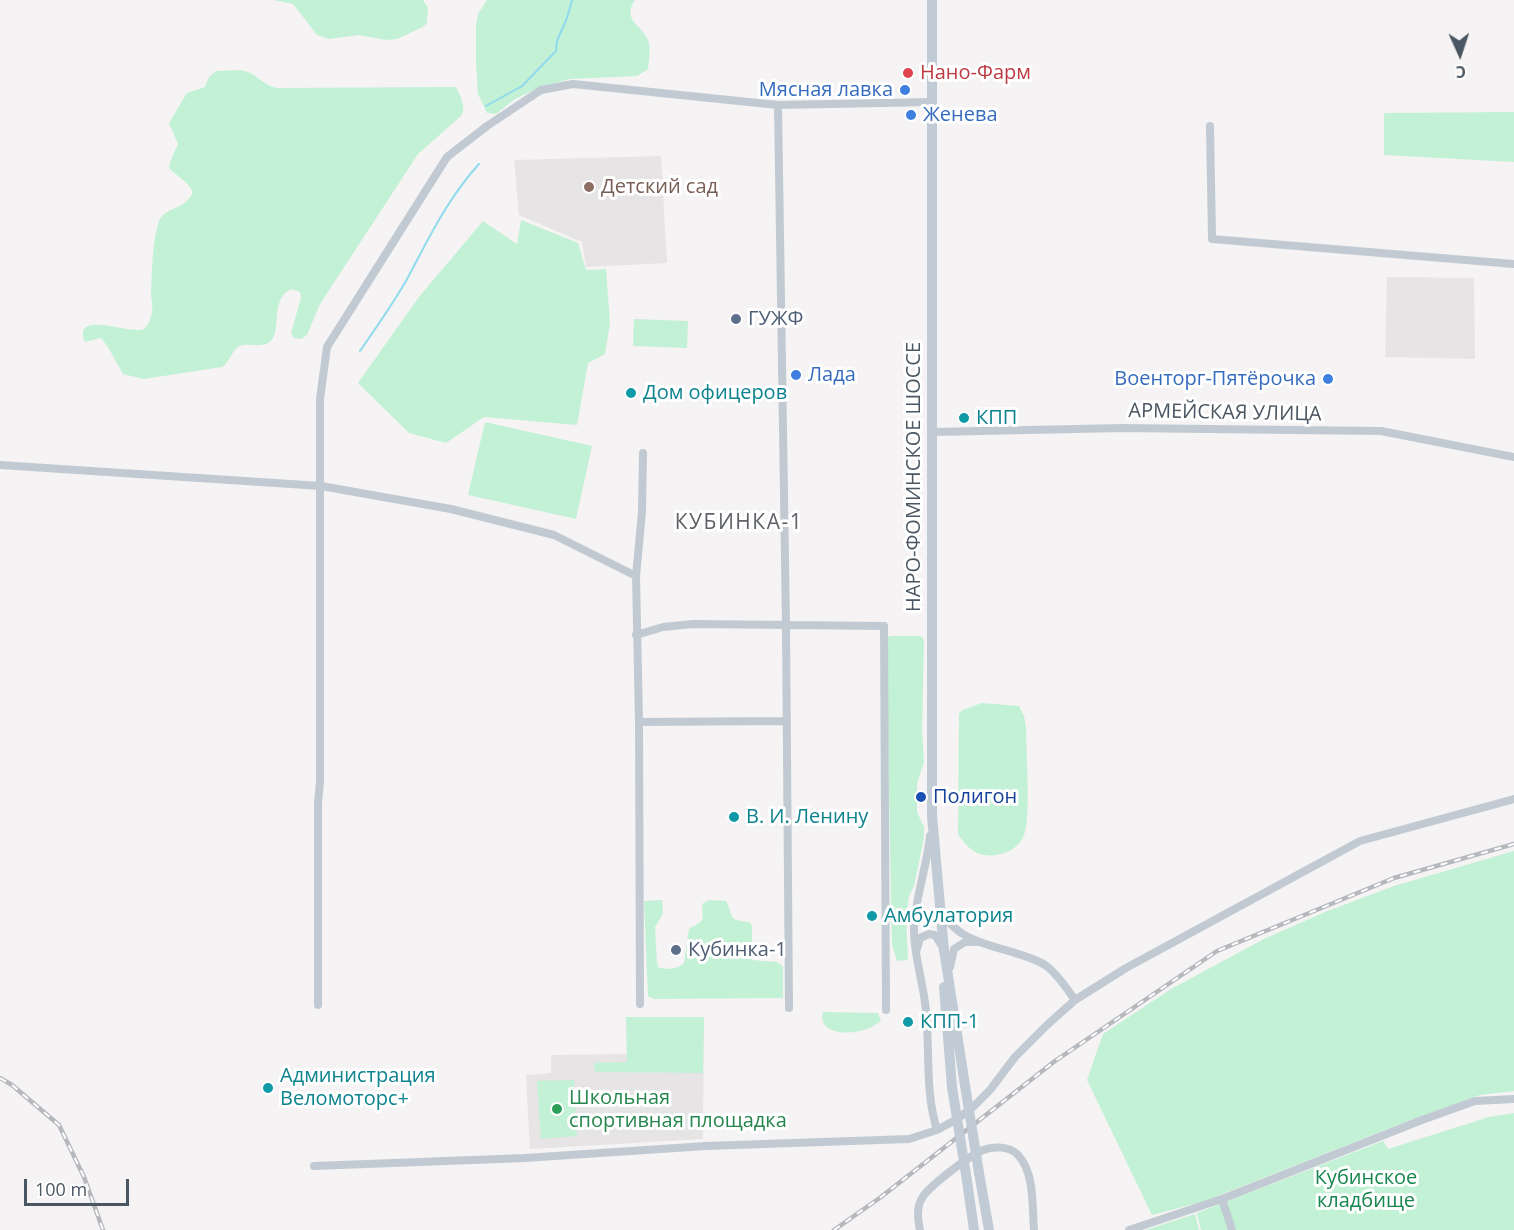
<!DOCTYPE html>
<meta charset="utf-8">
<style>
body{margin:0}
#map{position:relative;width:1514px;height:1230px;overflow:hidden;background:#f5f3f3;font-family:"Open Sans",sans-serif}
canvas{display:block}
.north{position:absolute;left:1430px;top:24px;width:60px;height:60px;-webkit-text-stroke:4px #fff;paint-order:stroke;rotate:177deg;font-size:16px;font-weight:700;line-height:24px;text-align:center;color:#4a5661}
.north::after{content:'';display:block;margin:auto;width:21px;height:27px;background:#4a5661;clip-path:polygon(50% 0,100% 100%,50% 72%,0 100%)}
.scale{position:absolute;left:24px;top:1179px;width:105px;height:27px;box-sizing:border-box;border:3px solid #4a5661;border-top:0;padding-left:8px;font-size:18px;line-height:21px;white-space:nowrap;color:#4a5661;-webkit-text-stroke:4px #fff;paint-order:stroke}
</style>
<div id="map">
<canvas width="1514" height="1230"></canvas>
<div class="north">С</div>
<div class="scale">100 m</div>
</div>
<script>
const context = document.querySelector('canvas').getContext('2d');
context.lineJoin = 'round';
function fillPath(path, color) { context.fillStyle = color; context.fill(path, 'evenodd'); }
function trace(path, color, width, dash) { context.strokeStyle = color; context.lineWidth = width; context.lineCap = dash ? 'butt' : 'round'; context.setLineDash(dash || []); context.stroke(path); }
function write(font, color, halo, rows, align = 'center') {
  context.font = font + ' "Open Sans",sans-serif'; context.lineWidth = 6; context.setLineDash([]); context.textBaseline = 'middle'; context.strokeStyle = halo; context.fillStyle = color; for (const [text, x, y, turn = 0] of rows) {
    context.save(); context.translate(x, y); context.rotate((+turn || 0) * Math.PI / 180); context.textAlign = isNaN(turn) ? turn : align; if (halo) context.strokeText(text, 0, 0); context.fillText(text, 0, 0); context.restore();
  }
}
fillPath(new Path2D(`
 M 661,156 L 667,263 L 586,267 L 582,242 L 519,215 L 514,160 Z
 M 1387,277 L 1474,278 L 1475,359 L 1385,357 Z
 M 626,1017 L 704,1017 L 703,1139 L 530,1149 L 526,1075 L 551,1073 L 551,1055 L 627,1054 Z`), '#e6e4e5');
fillPath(new Path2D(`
 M 273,0 L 423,0 L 428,8 L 427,23 L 423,27 L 397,39 L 385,40 L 359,35 L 329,39 L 317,35 L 293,4 Z
 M 487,0 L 635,0 C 621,20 642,25 648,40 C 651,50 649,59 648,69 L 637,76 L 570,79 L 538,88 L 515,99 L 496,114 L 487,113 L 478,94 L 476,63 L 476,25 L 478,14 Z
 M 241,70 C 259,74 260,84 277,88 L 456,87 C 460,95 466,106 462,115 L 418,154 L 320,304 L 307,335 L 301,339 L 294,338 L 291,333 L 301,298 L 300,292 L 291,289 C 272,299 280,319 274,336 C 267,351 251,342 240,346 C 232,349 230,362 222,367 L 144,379 L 123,374 L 108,347 L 101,338 L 85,342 C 71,307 137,338 145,328 C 147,326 151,319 151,316 C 154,309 151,300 151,293 C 152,271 152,246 158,224 C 162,206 186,211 193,192 C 188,182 177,176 169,168 L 170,162 L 178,144 L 169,123 L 187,93 L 205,87 L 209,77 L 216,71 Z
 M 1514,112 L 1514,162 L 1384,155 L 1384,113 Z
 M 521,220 L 578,243 L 586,270 L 606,269 L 610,323 L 605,354 L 588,363 L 577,425 L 484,417 L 446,443 L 409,433 L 358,383 L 419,297 L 483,221 L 517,244 Z
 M 634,319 L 688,321 L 687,348 L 633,346 Z
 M 485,422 L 592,446 L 576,519 L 468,495 Z
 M 890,636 L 921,636 L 924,640 L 922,731 L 924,762 L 917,784 L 917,812 L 924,827 L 924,838 L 914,886 L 909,896 L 906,918 L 908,960 L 897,961 L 892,944 L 886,640 Z
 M 982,703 L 1019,706 L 1024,716 L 1026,728 C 1026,750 1031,818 1024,835 C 1019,847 1009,853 996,855 C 978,858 967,848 958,834 L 959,714 L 962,710 Z
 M 1514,851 L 1514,1091 L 1480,1095 L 1395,1126 L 1205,1201 L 1152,1215 L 1087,1080 L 1103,1034 L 1171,989 L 1264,939 L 1325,912 L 1394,886 Z
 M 662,900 L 663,914 L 655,927 L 657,964 L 659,968 C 668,969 677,970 684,963 L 689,929 C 705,919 703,924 702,904 L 709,900 L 726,901 C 735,918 726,920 750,922 L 752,926 L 752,960 L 777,962 L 783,966 L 783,998 L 654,999 L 648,996 L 644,901 Z
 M 823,1012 L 878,1013 L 881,1021 C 875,1025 871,1028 864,1030 C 849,1035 817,1034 823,1012 Z
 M 626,1017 L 704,1017 L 703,1073 L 596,1072 L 594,1069 L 594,1063 L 627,1062 Z
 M 574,1080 L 577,1136 L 541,1139 L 537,1081 Z
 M 1514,1113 L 1514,1230 L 1201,1230 L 1197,1213 L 1383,1141 L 1388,1149 L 1489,1117 Z
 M 1195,1214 L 1199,1230 L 1145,1230 Z`), '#c3f1d5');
trace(new Path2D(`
 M 486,106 L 522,86 L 556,51 L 557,41 L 567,18 L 572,0
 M 360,351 C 376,328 392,305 406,281 C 428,240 447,199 479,164`), '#90daee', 2);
trace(new Path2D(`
 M 778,105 L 786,625 L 789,1008
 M 1210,126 L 1212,239 L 1514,264
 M 933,432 L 1122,428 L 1381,431 L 1514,457
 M 0,465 L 321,486 L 451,509 L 554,535 L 636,576
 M 636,635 L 663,627 L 693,624 L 884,626 L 886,1010
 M 639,722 L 786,721
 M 930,836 C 927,866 916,895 914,926 C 913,955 924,983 926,1012 C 930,1051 925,1092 937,1130
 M 943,914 C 963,949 1013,946 1045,965 C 1057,973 1067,989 1075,1000
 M 917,949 L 920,938 L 929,934 L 935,935 L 942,946
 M 950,967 L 954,949 L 965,942 L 978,942
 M 640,1004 L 639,722 L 636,576 L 642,512 L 643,453
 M 318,1005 L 318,803 L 320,781 L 320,399 L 327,347 L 447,157 L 487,126 L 541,90 L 573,84 L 778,105 L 933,102
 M 314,1166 L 525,1158 L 706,1146 L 909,1139 L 937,1130 L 957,1119 L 973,1107 L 990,1090 L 1015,1057 L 1047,1025 L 1075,1000 L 1126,968 L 1360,841 L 1514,799
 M 1222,1199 L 1232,1230
 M 920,1230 C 918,1220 916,1208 922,1198 C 929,1186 969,1156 983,1150 C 993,1146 1010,1146 1018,1155 C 1035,1173 1032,1207 1034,1230
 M 1129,1230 L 1222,1199 L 1422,1120 L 1475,1101 L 1514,1099`), '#c1cad2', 8);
trace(new Path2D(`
 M 932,0 L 932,816 L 944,950 L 964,1079
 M 944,987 L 952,1087
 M 979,1173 L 989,1230
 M 967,1181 L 974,1230`), '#c1cbd6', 10);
const rail = new Path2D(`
 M 0,1078 L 12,1085 L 59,1125 L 84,1177 L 103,1230
 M 834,1230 L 881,1197 L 1055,1061 L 1217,951 L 1394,878 L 1514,844`);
trace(rail, '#b5b8bd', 4.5);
trace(rail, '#fff', 2, [7]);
trace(new Path2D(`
 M 964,1079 L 979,1173
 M 952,1087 L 967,1181`), '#c1cbd6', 10);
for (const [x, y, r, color] of [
 [908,73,6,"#e0444e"],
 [905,90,6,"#3f7fe0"],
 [911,115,6,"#3f7fe0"],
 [589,187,6,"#8d6e63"],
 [736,319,6,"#5c6f8a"],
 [796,375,6,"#3f7fe0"],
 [1328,379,6,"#3f7fe0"],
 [631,393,6,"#0f9aa8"],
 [964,418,6,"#0f9aa8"],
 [921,797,6,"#1a4fb4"],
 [734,817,6,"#0f9aa8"],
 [872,916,6,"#0f9aa8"],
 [676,950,6,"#5c6f8a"],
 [908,1022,6,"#0f9aa8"],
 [268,1088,6,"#0f9aa8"],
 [557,1109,6,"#2e9e5b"]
]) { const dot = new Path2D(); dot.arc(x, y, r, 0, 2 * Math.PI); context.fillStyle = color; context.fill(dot); trace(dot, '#fff', 2); }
write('20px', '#be3a42', '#fff', [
 ["Нано-Фарм",920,73]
], 'left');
write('20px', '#366cbe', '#fff', [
 ["Мясная лавка",893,90],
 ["Женева",923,115,"left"],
 ["Лада",808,375,"left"],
 ["Военторг-Пятёрочка",1316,379]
], 'right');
write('20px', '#785e54', '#fff', [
 ["Детский сад",601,187]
], 'left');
write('20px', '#4e5e75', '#fff', [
 ["ГУЖФ",748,319],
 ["Кубинка-1",688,950]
], 'left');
write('20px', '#0d838f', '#fff', [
 ["Дом офицеров",643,393],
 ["КПП",976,418],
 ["В. И. Ленину",746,817],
 ["Амбулатория",884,916],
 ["КПП-1",920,1022],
 ["Администрация",280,1076],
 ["Веломоторс+",280,1099]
], 'left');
write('20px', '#4a5661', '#fff', [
 ["АРМЕЙСКАЯ УЛИЦА",1225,413,1],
 ["НАРО-ФОМИНСКОЕ ШОССЕ",914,477,-90]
]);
write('20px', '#164399', '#fff', [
 ["Полигон",933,797]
], 'left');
write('20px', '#27864d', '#fff', [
 ["Школьная",569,1098],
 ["спортивная площадка",569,1121]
], 'left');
write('20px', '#17864f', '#fff', [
 ["Кубинское",1366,1178],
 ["кладбище",1366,1201]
]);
context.letterSpacing = '1.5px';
write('21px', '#5f6368', '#fff', [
 ["КУБИНКА-1",739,523]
]);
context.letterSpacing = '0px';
</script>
